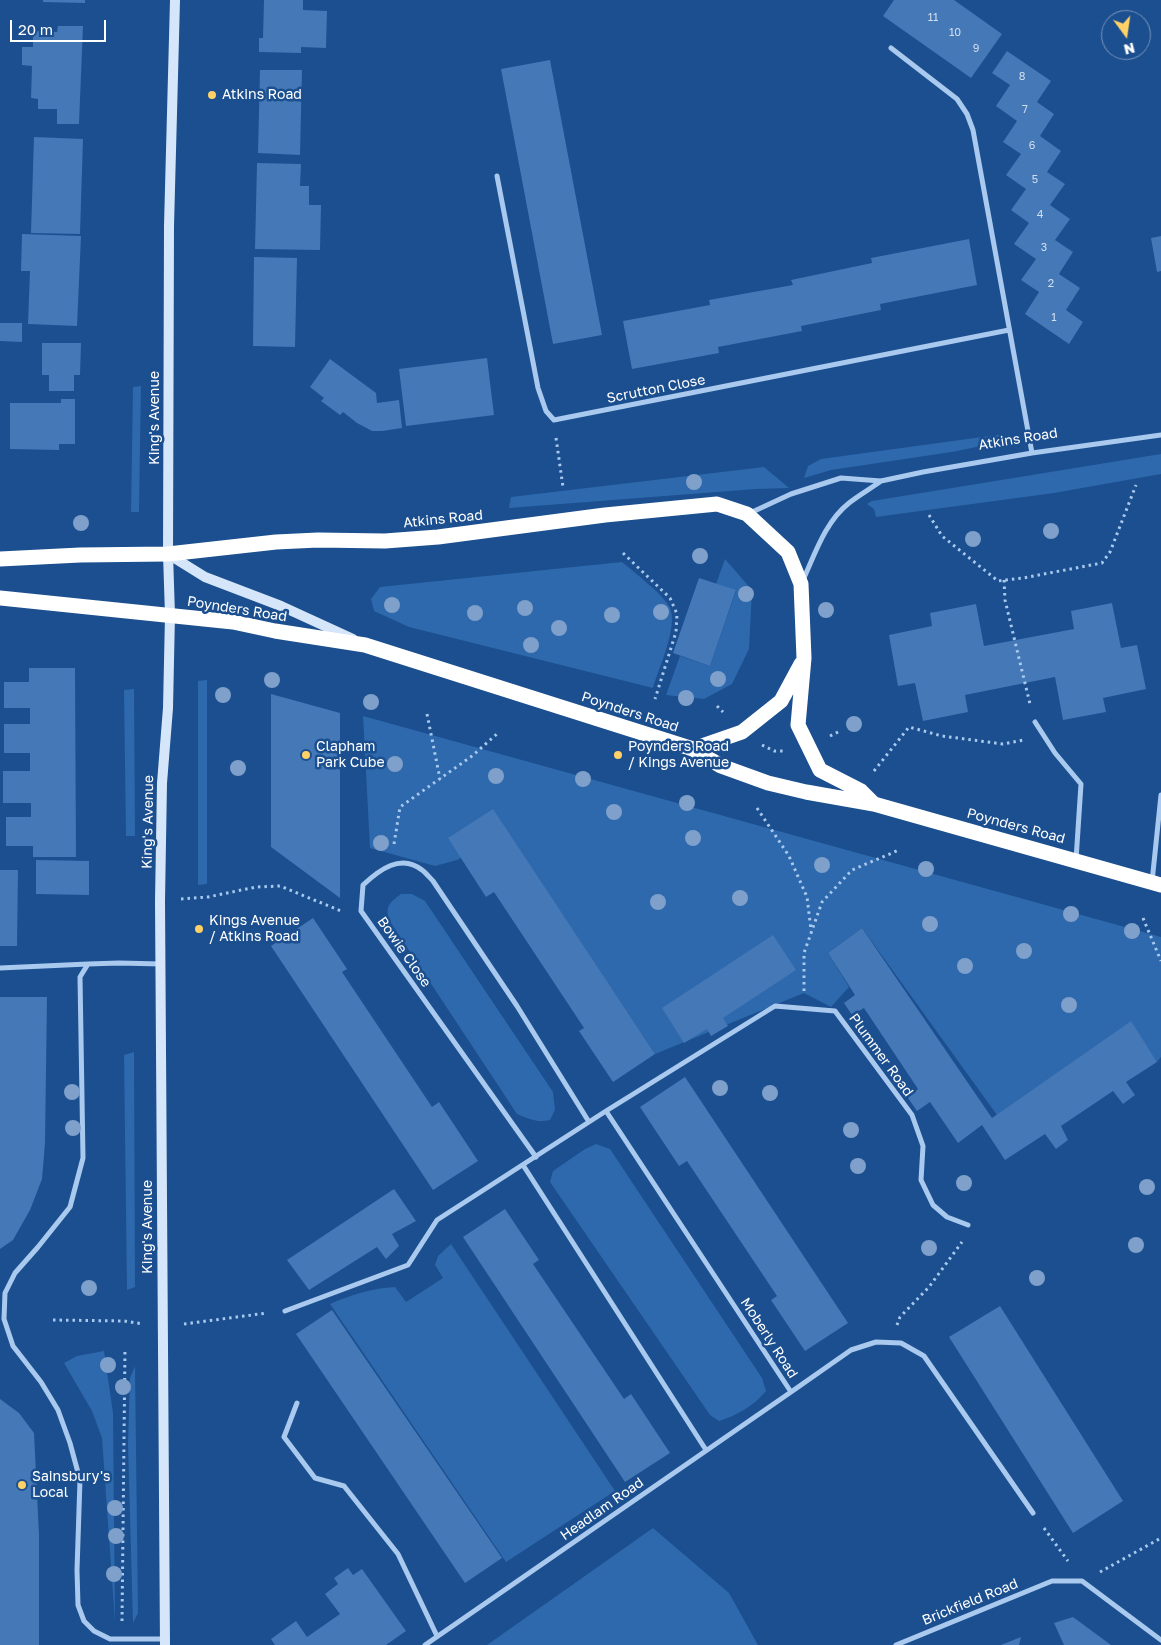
<!DOCTYPE html>
<style>
body{margin:0}
#map{position:relative;width:1161px;height:1645px;overflow:hidden;background:#1b4f8f;font-family:"Golos Text",sans-serif}
canvas{display:block}
.north{position:absolute;left:1101px;top:10px;width:50px;height:50px;box-sizing:border-box;background:#1b4f8f;border:1px solid #7695bc;border-radius:50%;rotate:166deg;font-size:14px;font-weight:700;line-height:20px;text-align:center;color:#fff}
.north::after{content:'';display:block;margin:auto;width:18px;height:22px;background:#ffd166;clip-path:polygon(50% 0,100% 100%,50% 72%,0 100%)}
.scale{position:absolute;left:10px;top:20px;width:96px;height:22px;box-sizing:border-box;border:2px solid #fff;border-top:0;padding-left:6px;font-size:15px;line-height:18px;white-space:nowrap;color:#fff;-webkit-text-stroke:4px #1b4f8f;paint-order:stroke}
</style>
<div id="map">
<canvas width="1161" height="1645"></canvas>
<div class="north">N</div>
<div class="scale">20 m</div>
</div>
<script>
const context = document.querySelector('canvas').getContext('2d');
context.lineJoin = 'round';
function fillPath(path, color) { context.fillStyle = color; context.fill(path, 'evenodd'); }
function trace(path, color, width, dash) { context.strokeStyle = color; context.lineWidth = width; context.lineCap = dash ? 'butt' : 'round'; context.setLineDash(dash || []); context.stroke(path); }
function write(font, color, halo, rows, align = 'center') {
  context.font = font + ' "Golos Text",sans-serif'; context.lineWidth = 5; context.setLineDash([]); context.textBaseline = 'middle'; context.strokeStyle = halo; context.fillStyle = color; for (const [text, x, y, turn = 0] of rows) {
    context.save(); context.translate(x, y); context.rotate((+turn || 0) * Math.PI / 180); context.textAlign = isNaN(turn) ? turn : align; if (halo) context.strokeText(text, 0, 0); context.fillText(text, 0, 0); context.restore();
  }
}
fillPath(new Path2D(`
 M 141,386 L 139,512 L 131,512 L 133,387 Z
 M 1004,434 L 996,443 L 952,452 L 831,470 L 804,478 L 808,466 L 821,459 Z
 M 1161,454 L 1161,474 L 1054,493 L 876,517 L 874,509 L 867,504 L 872,501 Z
 M 764,467 L 789,488 L 756,489 L 509,508 L 511,497 Z
 M 725,559 L 752,590 L 749,649 L 732,684 L 704,699 L 666,695 L 680,656 L 710,666 L 736,591 L 716,584 Z
 M 622,562 C 634,572 664,595 670,608 C 678,628 659,667 653,688 L 409,627 L 374,611 L 371,599 L 380,587 Z
 M 207,680 L 207,884 L 198,885 L 198,681 Z
 M 134,689 L 135,836 L 126,836 L 124,690 Z
 M 363,716 L 1161,937 L 1161,1057 L 1157,1062 L 1130,1022 L 997,1115 L 862,928 L 828,953 L 849,987 L 831,1007 L 804,993 L 655,1054 L 507,832 L 457,860 L 435,866 L 370,848 Z
 M 401,894 L 412,894 L 425,901 L 553,1092 L 555,1110 L 550,1120 C 538,1123 529,1119 517,1114 L 389,920 C 385,906 390,902 401,894 Z
 M 134,1052 L 135,1287 L 127,1290 L 124,1055 Z
 M 596,1144 L 610,1149 L 762,1378 L 766,1391 C 755,1405 736,1416 719,1421 L 710,1415 L 550,1182 L 553,1171 L 585,1149 Z
 M 451,1244 L 615,1491 L 506,1562 L 330,1304 C 350,1295 373,1288 395,1287 L 406,1302 L 443,1278 L 435,1265 L 438,1256 Z
 M 104,1351 L 113,1413 L 115,1622 L 102,1438 L 92,1411 L 64,1363 L 77,1356 Z
 M 135,1366 L 138,1613 L 133,1623 L 128,1444 L 130,1378 Z
 M 653,1528 L 729,1593 L 758,1645 L 487,1645 Z`), '#2e69ad');
fillPath(new Path2D(`
 M 43,0 L 85,0 L 85,3 L 43,2 Z
 M 264,0 L 303,0 L 303,10 L 327,11 L 326,48 L 301,47 L 301,53 L 259,52 L 259,38 L 263,38 Z
 M 894,0 L 954,0 L 1002,34 L 971,78 L 883,16 Z
 M 58,26 L 83,26 L 79,124 L 57,124 L 57,109 L 38,109 L 38,99 L 31,98 L 32,66 L 22,65 L 22,47 L 33,47 L 33,31 L 57,32 Z
 M 1007,51 L 1051,81 L 1037,102 L 1054,114 L 1040,136 L 1061,151 L 1047,172 L 1065,184 L 1050,205 L 1070,219 L 1055,240 L 1073,252 L 1059,274 L 1080,288 L 1066,310 L 1083,322 L 1069,344 L 1025,314 L 1039,292 L 1021,280 L 1036,259 L 1014,244 L 1029,223 L 1011,210 L 1026,189 L 1006,175 L 1021,154 L 1003,142 L 1017,121 L 996,106 L 1010,85 L 992,73 Z
 M 550,60 L 602,335 L 553,344 L 501,69 Z
 M 260,70 L 302,70 L 300,155 L 258,153 Z
 M 34,137 L 83,139 L 80,234 L 31,233 Z
 M 257,163 L 301,164 L 300,186 L 309,186 L 309,205 L 321,205 L 320,250 L 255,249 Z
 M 22,234 L 81,236 L 77,326 L 28,324 L 30,271 L 21,271 Z
 M 1161,236 L 1161,271 L 1157,272 L 1151,238 Z
 M 969,239 L 977,285 L 880,304 L 881,310 L 801,326 L 802,331 L 718,347 L 719,353 L 632,369 L 623,321 L 710,305 L 709,300 L 793,285 L 791,280 L 872,263 L 871,258 Z
 M 254,257 L 297,258 L 295,347 L 253,346 Z
 M 0,323 L 22,323 L 22,342 L 0,341 Z
 M 42,343 L 81,343 L 80,375 L 74,375 L 74,391 L 49,391 L 49,375 L 42,375 Z
 M 487,358 L 494,415 L 406,426 L 399,369 Z
 M 330,359 L 376,393 L 377,403 L 399,400 L 402,428 L 382,431 L 372,431 L 357,423 L 343,412 L 340,415 L 321,401 L 324,398 L 310,387 Z
 M 61,399 L 75,399 L 75,444 L 59,444 L 59,450 L 10,449 L 10,403 L 61,403 Z
 M 699,578 L 736,590 L 710,666 L 673,653 Z
 M 1112,603 L 1121,648 L 1137,645 L 1146,689 L 1103,698 L 1106,712 L 1063,720 L 1055,677 L 965,695 L 968,712 L 923,721 L 915,683 L 898,686 L 889,635 L 932,626 L 930,613 L 976,604 L 984,646 L 1074,629 L 1071,611 Z
 M 29,668 L 75,668 L 76,857 L 33,857 L 33,846 L 6,846 L 6,817 L 31,817 L 31,803 L 3,803 L 3,771 L 30,771 L 30,753 L 4,753 L 4,724 L 30,724 L 30,708 L 4,708 L 4,682 L 29,682 Z
 M 271,694 L 340,713 L 340,898 L 271,847 Z
 M 493,809 L 655,1054 L 613,1082 L 579,1031 L 584,1028 L 494,892 L 486,897 L 448,838 Z
 M 36,860 L 89,861 L 89,895 L 36,894 Z
 M 0,870 L 18,870 L 17,946 L 0,946 Z
 M 313,918 L 347,969 L 342,972 L 432,1107 L 439,1102 L 478,1161 L 433,1190 L 271,946 Z
 M 862,928 L 992,1118 L 1131,1021 L 1157,1062 L 1126,1082 L 1135,1095 L 1123,1104 L 1113,1091 L 1061,1126 L 1068,1140 L 1056,1149 L 1045,1134 L 1005,1160 L 982,1125 L 958,1143 L 930,1102 L 917,1111 L 908,1098 L 918,1089 L 864,1008 L 852,1015 L 844,1003 L 855,995 L 828,953 Z
 M 773,935 L 796,970 L 723,1018 L 728,1026 L 711,1036 L 707,1029 L 684,1043 L 662,1008 Z
 M 0,997 L 47,997 L 45,1143 L 42,1179 L 30,1210 L 13,1240 L 0,1249 Z
 M 685,1077 L 848,1323 L 805,1351 L 771,1300 L 777,1296 L 687,1161 L 679,1166 L 640,1107 Z
 M 394,1189 L 416,1221 L 392,1234 L 399,1246 L 386,1259 L 377,1247 L 309,1290 L 287,1260 Z
 M 505,1209 L 539,1260 L 533,1264 L 624,1399 L 631,1394 L 670,1453 L 625,1482 L 463,1237 Z
 M 1000,1306 L 1123,1501 L 1073,1533 L 949,1337 Z
 M 332,1310 L 502,1558 L 465,1583 L 296,1334 Z
 M 0,1399 L 19,1413 L 34,1433 L 39,1535 L 39,1645 L 0,1645 Z
 M 348,1568 L 353,1575 L 362,1569 L 406,1631 L 386,1645 L 275,1645 L 271,1639 L 296,1621 L 307,1637 L 340,1614 L 325,1594 L 338,1584 L 334,1578 Z
 M 1073,1617 L 1111,1645 L 1064,1645 L 1054,1623 Z
 M 1021,1637 L 1019,1645 L 1001,1645 Z`), '#4478b7');
trace(new Path2D(`
 M 556,438 L 563,487
 M 929,515 L 942,536 L 998,581 L 1023,578 L 1102,563 L 1110,552 L 1136,485
 M 623,553 L 670,598 L 677,614 L 676,632 L 655,699
 M 1004,580 L 1005,600 L 1030,704
 M 717,706 L 723,712
 M 427,714 L 440,779
 M 830,736 L 840,731
 M 762,745 L 774,751 L 785,751
 M 874,771 L 909,727 L 942,736 L 1003,744 L 1024,740
 M 757,808 L 789,856 L 807,897 L 811,930
 M 394,844 L 400,807 L 472,756 L 498,733
 M 181,899 L 208,897 L 256,887 L 280,886 L 341,911
 M 1143,918 L 1161,961
 M 804,991 L 804,953 L 822,902 L 852,870 L 899,850
 M 53,1320 L 124,1321 L 143,1324
 M 184,1324 L 267,1313
 M 897,1325 L 900,1317 L 929,1287 L 962,1242
 M 1044,1528 L 1068,1561
 M 1100,1572 L 1161,1538
 M 122,1621 L 125,1348`), '#a9c9ee', 3, [2.5, 4]);
trace(new Path2D(`
 M 891,48 L 957,99 L 967,114 L 973,130 L 1032,453
 M 497,176 L 538,388 L 546,411 L 554,420 L 1009,330
 M 750,513 L 791,494 L 841,478 L 881,481 L 923,472 L 1032,453 L 1161,435
 M 803,580 C 815,554 825,522 849,503 C 859,495 870,489 881,481
 M 1035,722 L 1055,753 L 1081,784 L 1076,860
 M 1152,882 L 1161,795
 M 161,964 L 119,963 L 88,964 L 80,977 L 83,1158 L 70,1207 L 38,1247 L 15,1273 L 5,1293 L 4,1319 L 13,1346 L 41,1382 L 58,1410 L 70,1443 L 80,1480 L 77,1570 L 78,1605 L 84,1621 L 94,1631 L 110,1639 L 164,1639
 M 0,968 L 88,964
 M 606,1111 L 791,1392 L 851,1350 L 876,1342 L 901,1343 L 924,1356 L 1033,1513
 M 536,1157 L 361,911 L 363,885 C 379,870 401,853 422,870 C 426,873 429,877 433,881 L 517,1006 L 589,1122
 M 523,1165 L 706,1450
 M 285,1311 L 408,1265 L 437,1220 L 606,1111 L 775,1006 L 835,1011 L 912,1115 L 923,1146 L 921,1180 L 933,1205 L 947,1217 L 968,1225
 M 297,1403 L 284,1437 L 315,1478 L 344,1486 L 398,1554 L 437,1636
 M 425,1645 L 791,1392
 M 896,1645 L 1052,1581 L 1082,1581 L 1161,1640`), '#a9c9ee', 5);
trace(new Path2D(`
 M 168,554 L 205,577 L 281,606 L 353,639
 M 165,1645 L 160,901 L 162,783 L 168,708 L 170,615 L 168,554 L 169,226 L 175,0`), '#d6e6fa', 10);
trace(new Path2D(`
 M 0,559 L 80,555 L 168,554 L 276,542 L 318,540 L 385,541 L 438,537 L 605,515 L 717,504 L 747,514 L 788,552 L 801,584 L 804,658 L 798,725 L 820,770 L 861,791 L 874,804
 M 0,598 L 233,622 L 275,631 L 365,645 L 693,749 L 721,766 L 768,783 L 806,792 L 874,804 L 1161,885
 M 693,749 L 742,732 L 781,701 L 801,664`), '#fff', 15);
context.fillStyle = '#7ea0ca';
for (const [x, y] of [
 [694,482],
 [81,523],
 [1051,531],
 [973,539],
 [700,556],
 [746,594],
 [392,605],
 [525,608],
 [826,610],
 [661,612],
 [475,613],
 [612,615],
 [559,628],
 [531,645],
 [718,679],
 [272,680],
 [223,695],
 [686,698],
 [371,702],
 [854,724],
 [395,764],
 [238,768],
 [496,776],
 [583,779],
 [687,803],
 [614,812],
 [693,838],
 [381,843],
 [822,865],
 [926,869],
 [740,898],
 [658,902],
 [1071,914],
 [930,924],
 [1132,931],
 [1024,951],
 [965,966],
 [1069,1005],
 [720,1088],
 [72,1092],
 [770,1093],
 [73,1128],
 [851,1130],
 [858,1166],
 [964,1183],
 [1147,1187],
 [1136,1245],
 [929,1248],
 [1037,1278],
 [89,1288],
 [108,1365],
 [123,1387],
 [115,1508],
 [116,1536],
 [114,1574]
]) { context.beginPath(); context.arc(x, y, 8, 0, 2 * Math.PI); context.fill(); }
for (const [x, y, r, color] of [
 [212,95,5,"#ffd166"],
 [306,755,5,"#ffd166"],
 [618,755,5,"#ffd166"],
 [199,929,5,"#ffd166"],
 [22,1485,5,"#ffd166"]
]) { const dot = new Path2D(); dot.arc(x, y, r, 0, 2 * Math.PI); context.fillStyle = color; context.fill(dot); trace(dot, '#1b4f8f', 2); }
write('11px', '#d0dded', null, [
 ["11",933,18],
 ["10",955,33],
 ["9",976,49],
 ["8",1022,77],
 ["7",1025,110],
 ["6",1032,146],
 ["5",1035,180],
 ["4",1040,215],
 ["3",1044,248],
 ["2",1051,284],
 ["1",1054,318]
]);
write('14px', '#fff', '#1b4f8f', [
 ["Atkins Road",222,95],
 ["Clapham",316,747],
 ["Park Cube",316,763],
 ["Poynders Road",628,747],
 ["/ Kings Avenue",628,763],
 ["Kings Avenue",209,921],
 ["/ Atkins Road",209,937],
 ["Sainsbury's",32,1477],
 ["Local",32,1493]
], 'left');
write('14px', '#fff', '#1b4f8f', [
 ["Scrutton Close",656,389,-11],
 ["King's Avenue",155,418,-90],
 ["Atkins Road",1018,439,-9],
 ["Atkins Road",443,519,-6],
 ["Poynders Road",237,609,9],
 ["Poynders Road",630,712,18],
 ["King's Avenue",148,822,-89],
 ["Poynders Road",1016,826,15],
 ["Bowie Close",404,952,55],
 ["Plummer Road",881,1055,54],
 ["King's Avenue",148,1227,-90],
 ["Moberly Road",769,1338,57],
 ["Headlam Road",602,1509,-35],
 ["Brickfield Road",970,1602,-22]
]);
</script>
